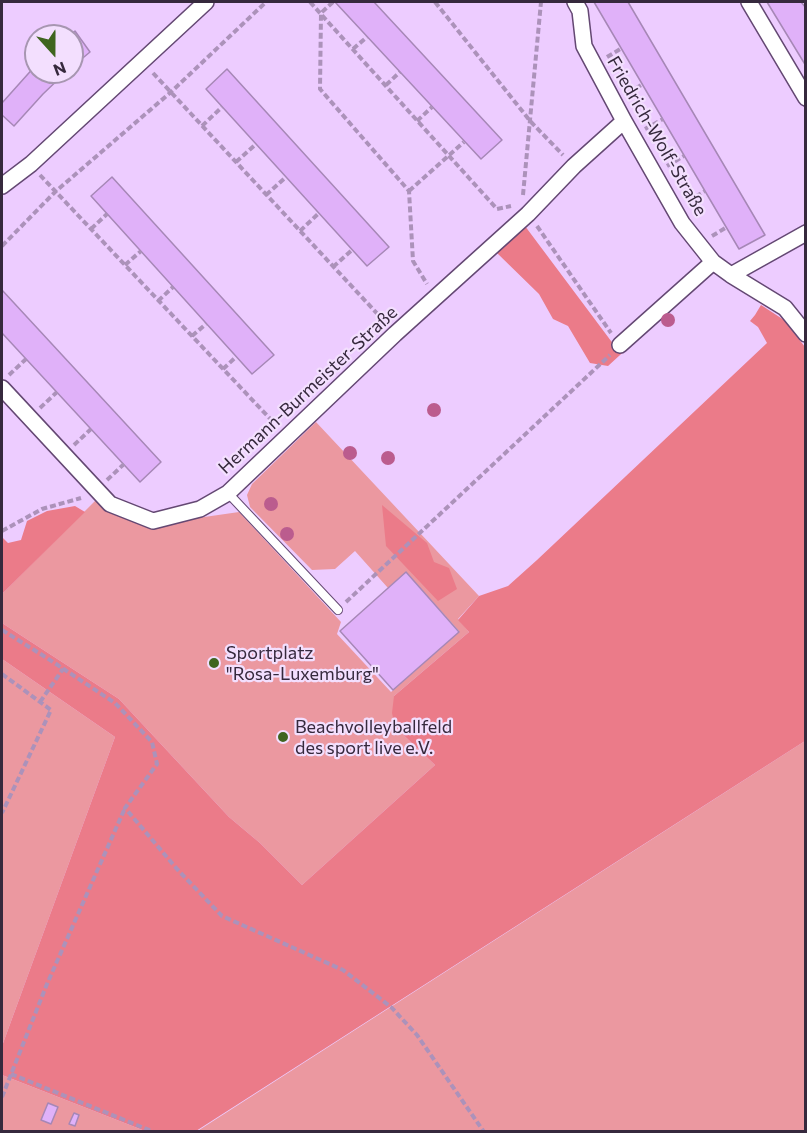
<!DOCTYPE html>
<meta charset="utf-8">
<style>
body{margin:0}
#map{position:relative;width:807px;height:1133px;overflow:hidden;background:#edccff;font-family:Commissioner,sans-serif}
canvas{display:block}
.frame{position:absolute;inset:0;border:3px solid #36293d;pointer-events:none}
.north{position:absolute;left:24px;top:24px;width:60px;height:60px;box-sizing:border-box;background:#f3dffe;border:2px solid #a796b1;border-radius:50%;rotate:159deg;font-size:16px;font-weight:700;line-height:24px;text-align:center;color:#36293d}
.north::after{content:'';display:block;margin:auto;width:21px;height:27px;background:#3f651f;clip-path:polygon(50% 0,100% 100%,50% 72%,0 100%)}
</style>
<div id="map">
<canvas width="807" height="1133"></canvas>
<div class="frame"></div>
<div class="north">N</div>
</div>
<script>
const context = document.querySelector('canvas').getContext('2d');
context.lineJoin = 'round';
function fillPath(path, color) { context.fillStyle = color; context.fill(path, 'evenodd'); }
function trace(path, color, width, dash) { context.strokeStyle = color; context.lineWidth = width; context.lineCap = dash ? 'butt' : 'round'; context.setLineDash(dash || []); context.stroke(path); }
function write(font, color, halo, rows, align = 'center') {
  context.font = font + ' Commissioner,sans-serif'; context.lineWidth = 4.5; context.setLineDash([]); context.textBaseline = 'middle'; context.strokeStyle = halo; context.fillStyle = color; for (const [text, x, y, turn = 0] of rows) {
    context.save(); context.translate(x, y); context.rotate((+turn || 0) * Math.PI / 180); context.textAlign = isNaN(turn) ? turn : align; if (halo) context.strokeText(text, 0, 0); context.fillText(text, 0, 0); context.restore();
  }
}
fillPath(new Path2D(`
 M 316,422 L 479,596 L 458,619 L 469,632 L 394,696 L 395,727 L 435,765 L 302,885 L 260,843 L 229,817 L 119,699 L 2,623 L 2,594 L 99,497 L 149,525 L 239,512 L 341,622 L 337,634 L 391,692 L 459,631 L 406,572 L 388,588 L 355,551 L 335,569 L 312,570 L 250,507 L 247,495 L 252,484 Z
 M 2,659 L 115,737 L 2,1046 Z
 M 805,741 L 805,1131 L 196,1132 Z
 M 2,1075 L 145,1131 L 2,1131 Z`), '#eb98a0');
fillPath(new Path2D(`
 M 525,226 L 620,353 L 642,335 L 608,366 L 590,363 L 568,326 L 553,319 L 539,294 L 497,253 Z
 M 761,305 L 784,320 L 805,347 L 805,741 L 196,1131 L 145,1131 L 2,1075 L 2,1046 L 115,737 L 2,659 L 2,623 L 119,699 L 229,817 L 260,843 L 302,885 L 435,765 L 395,727 L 392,713 L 394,696 L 469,632 L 458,620 L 479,596 L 508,586 L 537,560 L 767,343 L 758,327 L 750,321 L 755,315 Z
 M 382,505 L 427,543 L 434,562 L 449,568 L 457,589 L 438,601 L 386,546 Z
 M 75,506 L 85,512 L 2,594 L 2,537 L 8,543 L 21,540 L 27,521 L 47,511 Z`), '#eb7b89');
const building = new Path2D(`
 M 335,2 L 374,2 L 502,140 L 481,159 Z
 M 594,2 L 628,2 L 765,235 L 739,249 Z
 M 767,2 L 801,2 L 806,8 L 806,66 Z
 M 75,31 L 90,52 L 72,67 L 72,36 L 69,36 Z
 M 36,65 L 36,72 L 66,72 L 43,94 L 14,126 L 2,115 L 2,103 Z
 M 227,69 L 389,247 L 367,266 L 206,89 Z
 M 112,177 L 274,355 L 252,374 L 91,196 Z
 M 2,290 L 161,462 L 140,482 L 2,333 Z
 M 406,572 L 459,632 L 393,690 L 340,631 Z
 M 48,1103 L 58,1107 L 51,1124 L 41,1120 Z
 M 74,1113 L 79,1115 L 75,1126 L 69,1124 Z`);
fillPath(building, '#e0b1f9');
trace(building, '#a687b6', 1.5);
const lane = new Path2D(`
 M 228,493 L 338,610`);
const street = new Path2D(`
 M 575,2 L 580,11 L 584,46 L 624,121 L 682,223 L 713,262 L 731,275 L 785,308 L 806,334
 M 749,2 L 806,98
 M 2,186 L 31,164 L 206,2
 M 731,275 L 806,233
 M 620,345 L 713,262
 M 2,388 L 110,504 L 153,521 L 200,509 L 228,493 L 395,334 L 528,214 L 574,166 L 624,121`);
trace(lane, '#644873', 10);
trace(street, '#644873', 18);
trace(new Path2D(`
 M 310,2 L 497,209 L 511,206
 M 333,2 L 321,13 L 320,89 L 409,191 L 413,261 L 427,284
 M 435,2 L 531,122 L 563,155
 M 353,49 L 367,37
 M 607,57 L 622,48
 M 153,73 L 385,322
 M 386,85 L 400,72
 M 628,93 L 643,84
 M 417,121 L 432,107
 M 202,126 L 222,107
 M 645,129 L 663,119
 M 236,162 L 256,144
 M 667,166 L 684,156
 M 40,175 L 276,425
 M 409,191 L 464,142
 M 266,195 L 286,177
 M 523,195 L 541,2
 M 688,201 L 705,191
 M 537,226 L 611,333
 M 91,229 L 107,214
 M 300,231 L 319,213
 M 712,236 L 727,227
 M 2,246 L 55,192 L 171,92 L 266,2
 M 125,265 L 141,251
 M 333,267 L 352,250
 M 158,301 L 173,287
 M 192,336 L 206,324
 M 223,369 L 236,357
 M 9,375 L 26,359
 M 40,408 L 57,392
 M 74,445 L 91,429
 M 107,480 L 124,464
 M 2,531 L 42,509 L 81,498
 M 346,602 L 610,355
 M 2,630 L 47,658 L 115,703 L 152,742 L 157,764 L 125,808 L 177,869 L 222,916 L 343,970 L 391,1007 L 417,1035 L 484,1132
 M 2,674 L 51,710 L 2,813
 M 40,702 L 63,669
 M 11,1074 L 154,1132
 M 2,1097 L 47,984 L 125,808`), '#ac92ba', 4, [6, 3]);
trace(lane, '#fff', 8);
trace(street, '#fff', 15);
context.fillStyle = '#bb5c8e';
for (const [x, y] of [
 [668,320],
 [434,410],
 [350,453],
 [388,458],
 [271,504],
 [287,534]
]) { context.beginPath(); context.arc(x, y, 7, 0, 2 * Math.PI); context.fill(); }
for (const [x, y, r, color] of [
 [214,663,6,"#3f651f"],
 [283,737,6,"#3f651f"]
]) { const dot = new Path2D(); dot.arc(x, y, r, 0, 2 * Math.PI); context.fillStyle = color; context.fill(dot); trace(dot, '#f3dffe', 2); }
write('18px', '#36293d', '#f3dffe', [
 ["Friedrich-Wolf-Straße",657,136,60],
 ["Hermann-Burmeister-Straße",308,390,-43]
]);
write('18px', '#36293d', '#f3dffe', [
 ["Sportplatz",226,653],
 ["\"Rosa-Luxemburg\"",226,674],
 ["Beachvolleyballfeld",295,727],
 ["des sport live e.V.",295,748]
], 'left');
</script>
